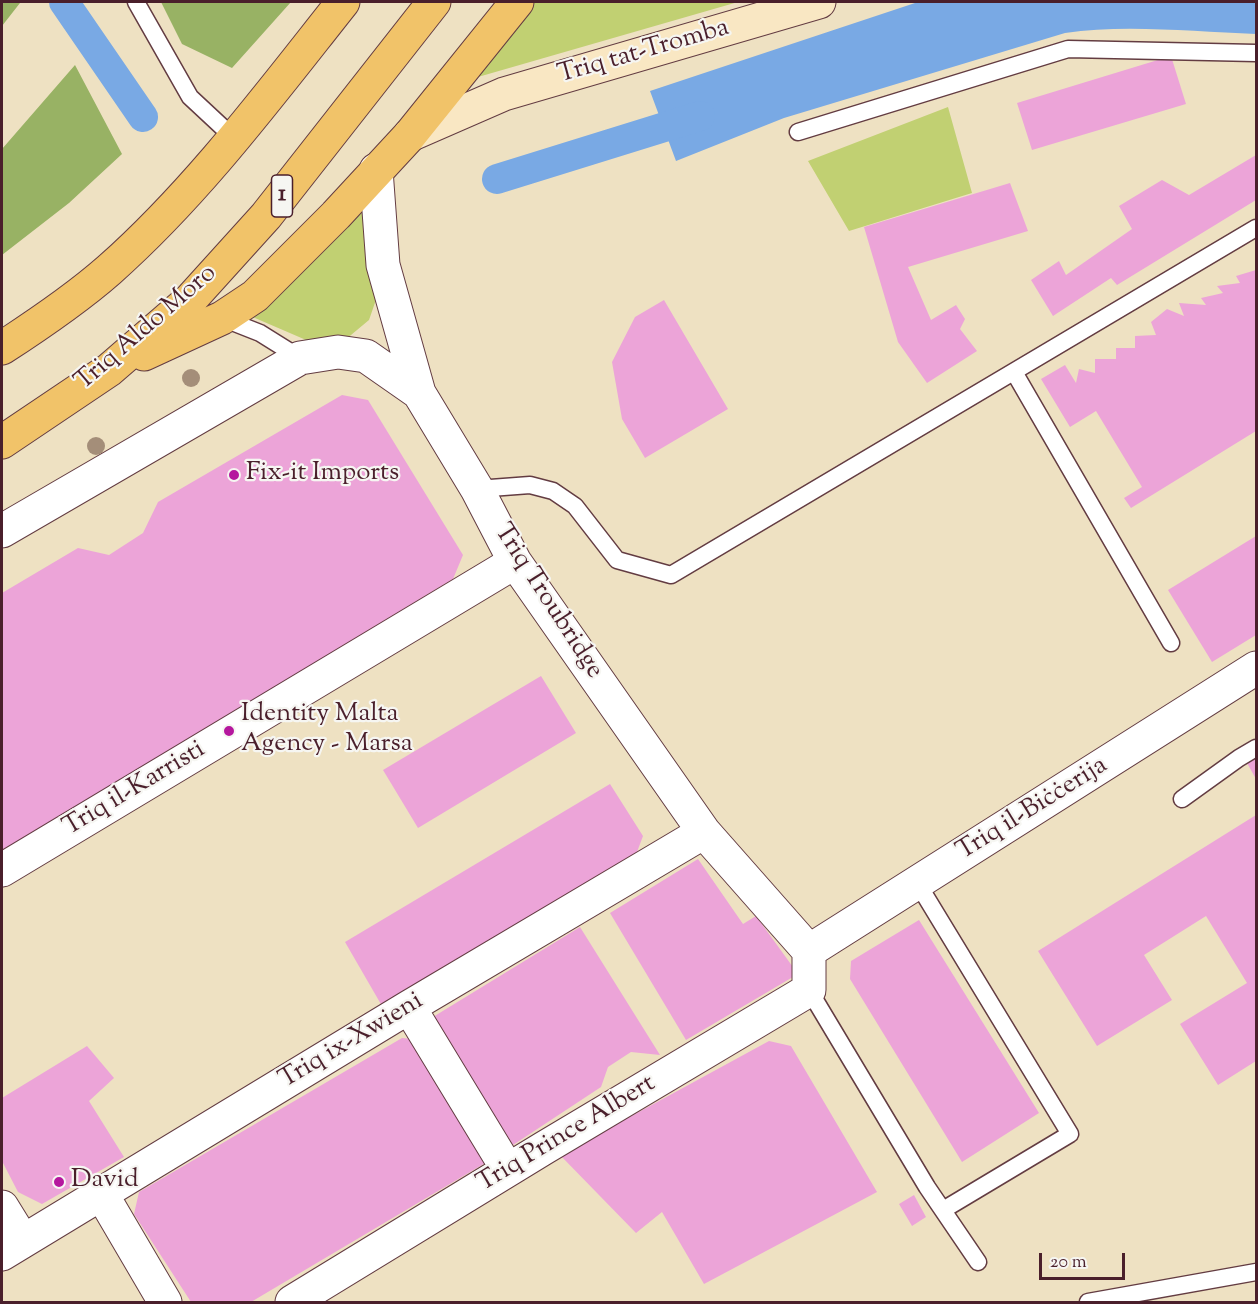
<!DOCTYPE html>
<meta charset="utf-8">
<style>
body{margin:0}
#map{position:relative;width:1258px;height:1304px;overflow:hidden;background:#eee1c2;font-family:"Sorts Mill Goudy",serif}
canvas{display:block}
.frame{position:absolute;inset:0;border:3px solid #4a1f2b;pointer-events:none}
.scale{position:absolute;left:1039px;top:1253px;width:86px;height:27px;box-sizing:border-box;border:3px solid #4a1f2b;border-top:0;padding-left:8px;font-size:18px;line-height:21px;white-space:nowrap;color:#4a1f2b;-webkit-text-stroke:4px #f6f6f2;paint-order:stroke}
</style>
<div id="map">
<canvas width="1258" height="1304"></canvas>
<div class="frame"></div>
<div class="scale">20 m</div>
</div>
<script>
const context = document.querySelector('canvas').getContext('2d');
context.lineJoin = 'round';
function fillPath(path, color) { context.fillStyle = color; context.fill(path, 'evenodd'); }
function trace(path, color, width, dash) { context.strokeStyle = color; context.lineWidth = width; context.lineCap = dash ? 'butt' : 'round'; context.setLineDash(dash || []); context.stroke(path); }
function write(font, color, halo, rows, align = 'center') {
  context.font = font + ' "Sorts Mill Goudy",serif'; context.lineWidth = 4.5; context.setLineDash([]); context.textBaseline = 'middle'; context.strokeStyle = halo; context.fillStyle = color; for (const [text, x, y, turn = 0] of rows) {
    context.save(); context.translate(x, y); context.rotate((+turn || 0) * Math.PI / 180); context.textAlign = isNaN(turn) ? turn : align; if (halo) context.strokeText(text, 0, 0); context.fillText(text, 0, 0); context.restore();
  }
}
fillPath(new Path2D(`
 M 528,2 L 738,2 L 478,77 Z
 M 948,107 L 972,193 L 849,231 L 808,161 Z
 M 363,204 L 378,294 L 369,320 L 345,340 L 320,346 L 248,315 Z`), '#c1d072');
fillPath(new Path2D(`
 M 2,2 L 20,3 L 2,26 Z
 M 161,2 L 291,2 L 232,68 L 182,44 Z
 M 75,65 L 122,154 L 69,203 L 2,255 L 2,149 Z`), '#98b264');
fillPath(new Path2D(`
 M 918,2 L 1256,2 L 1256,34 C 1195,32 1125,24 1065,33 L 784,118 L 676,161 L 650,91 Z`), '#79a9e4');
trace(new Path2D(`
 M 64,2 L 143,117
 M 497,179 L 700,116`), '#79a9e4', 30);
fillPath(new Path2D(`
 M 1171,56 L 1186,104 L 1032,150 L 1017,103 Z
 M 1256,155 L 1256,200 L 1117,285 L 1111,278 L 1053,316 L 1031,280 L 1059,261 L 1066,275 L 1132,229 L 1119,206 L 1162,180 L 1189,195 Z
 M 1010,183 L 1028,231 L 908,267 L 931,320 L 956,305 L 965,319 L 960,329 L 977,351 L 927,383 L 898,342 L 864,227 Z
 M 1256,270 L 1256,431 L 1131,508 L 1124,498 L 1142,487 L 1096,411 L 1070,427 L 1041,379 L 1065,365 L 1076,383 L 1079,369 L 1095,373 L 1095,359 L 1116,359 L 1116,348 L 1135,348 L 1135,336 L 1156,335 L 1151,322 L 1167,309 L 1184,316 L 1179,303 L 1206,305 L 1201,298 L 1223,293 L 1217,286 L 1240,283 L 1236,276 Z
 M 664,300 L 728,409 L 645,458 L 622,419 L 612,362 L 635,317 Z
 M 342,395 L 368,400 L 463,555 L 453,579 L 2,852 L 2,593 L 78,548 L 109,555 L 143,533 L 158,502 Z
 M 1256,536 L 1256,635 L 1212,662 L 1168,590 Z
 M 541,676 L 576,733 L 418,828 L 383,770 Z
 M 1256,757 L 1256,779 L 1247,763 Z
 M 610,784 L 643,836 L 637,852 L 382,1006 L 345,942 Z
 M 1256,815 L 1256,1061 L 1218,1085 L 1180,1024 L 1247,983 L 1206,916 L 1144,955 L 1172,1000 L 1097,1046 L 1038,951 Z
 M 698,859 L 743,924 L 756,916 L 798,974 L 686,1040 L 610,913 Z
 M 919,920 L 1039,1113 L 962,1162 L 850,979 L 851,961 Z
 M 580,927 L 660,1055 L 631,1052 L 608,1067 L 601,1087 L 513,1145 L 433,1017 Z
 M 402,1038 L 413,1039 L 487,1162 L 251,1302 L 191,1302 L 134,1214 L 139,1192 Z
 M 769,1041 L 791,1046 L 877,1192 L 704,1284 L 662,1212 L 636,1233 L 560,1155 Z
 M 87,1046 L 114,1078 L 89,1101 L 124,1157 L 42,1204 L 18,1192 L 2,1161 L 2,1098 Z
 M 914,1195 L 926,1217 L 912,1226 L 899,1204 Z`), '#eca4d8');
const lane = new Path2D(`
 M 136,2 L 190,97 L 234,138
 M 798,132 L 1068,49 L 1256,53
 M 222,318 L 260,333 L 300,358
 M 1014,372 L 1171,643
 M 477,489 L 530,485 L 553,491 L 575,506 L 617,560 L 671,575 L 1256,228
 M 1182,799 L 1239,758 L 1256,748
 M 918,884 L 1070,1134 L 943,1210
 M 809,990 L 927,1187 L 978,1262
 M 1088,1302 L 1256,1272`);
const street = new Path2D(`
 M 376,170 L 383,265 L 419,393 L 477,489 L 515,562 L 704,832 L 809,951
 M 2,531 L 300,358 L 338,352 L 366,356 L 419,393
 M 2,870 L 515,562
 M 809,951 L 1256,668
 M 409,1007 L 508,1170
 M 101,1193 L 165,1302
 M 2,1207 L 23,1241
 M 2,1254 L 409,1007 L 704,832
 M 292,1302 L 544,1148 L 809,990 L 809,951`);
const secondary = new Path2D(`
 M 410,135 L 504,94 L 819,2`);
const highway = new Path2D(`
 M 2,348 C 39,324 76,299 109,270 C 197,192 270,94 343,2
 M 144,354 L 222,318 L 255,296 L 336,215 L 410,135 L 517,2
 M 2,442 L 109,370 L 190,300 L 266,216 L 434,2`);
trace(lane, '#633c42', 19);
trace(street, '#633c42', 35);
trace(secondary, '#633c42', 35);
trace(highway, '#633c42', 35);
trace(lane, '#fff', 16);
trace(street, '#fff', 33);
trace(secondary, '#f9e7c3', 33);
trace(highway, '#f1c369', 33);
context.fillStyle = '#a48e79';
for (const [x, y] of [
 [191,378],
 [96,446]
]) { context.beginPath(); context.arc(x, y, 9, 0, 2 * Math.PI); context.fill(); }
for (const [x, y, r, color] of [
 [234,475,6,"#b5179e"],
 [229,731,6,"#b5179e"],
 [59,1182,6,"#b5179e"]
]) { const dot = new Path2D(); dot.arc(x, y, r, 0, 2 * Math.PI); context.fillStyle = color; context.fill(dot); trace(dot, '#f6f6f2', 2); }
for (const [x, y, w] of [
 [282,196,21]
]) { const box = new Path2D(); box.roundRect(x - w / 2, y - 21, w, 42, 4.5); context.fillStyle = '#f6f6f2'; context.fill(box); trace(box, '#4a1f2b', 1.5); }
write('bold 24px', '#4a1f2b', null, [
 ["1",282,196]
]);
write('26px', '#4a1f2b', '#f6f6f2', [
 ["Triq tat-Tromba",644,53,-16],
 ["Triq Aldo Moro",147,329,-41],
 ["Triq Troubridge",547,602,57],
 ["Triq il-Karristi",135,790,-31],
 ["Triq il-Biċċerija",1033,810,-32],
 ["Triq ix-Xwieni",352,1042,-31],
 ["Triq Prince Albert",567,1135,-31]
]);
write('26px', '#4a1f2b', '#f6f6f2', [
 ["Fix-it Imports",246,475],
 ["Identity Malta",241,716],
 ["Agency - Marsa",241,746],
 ["David",71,1182]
], 'left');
</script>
